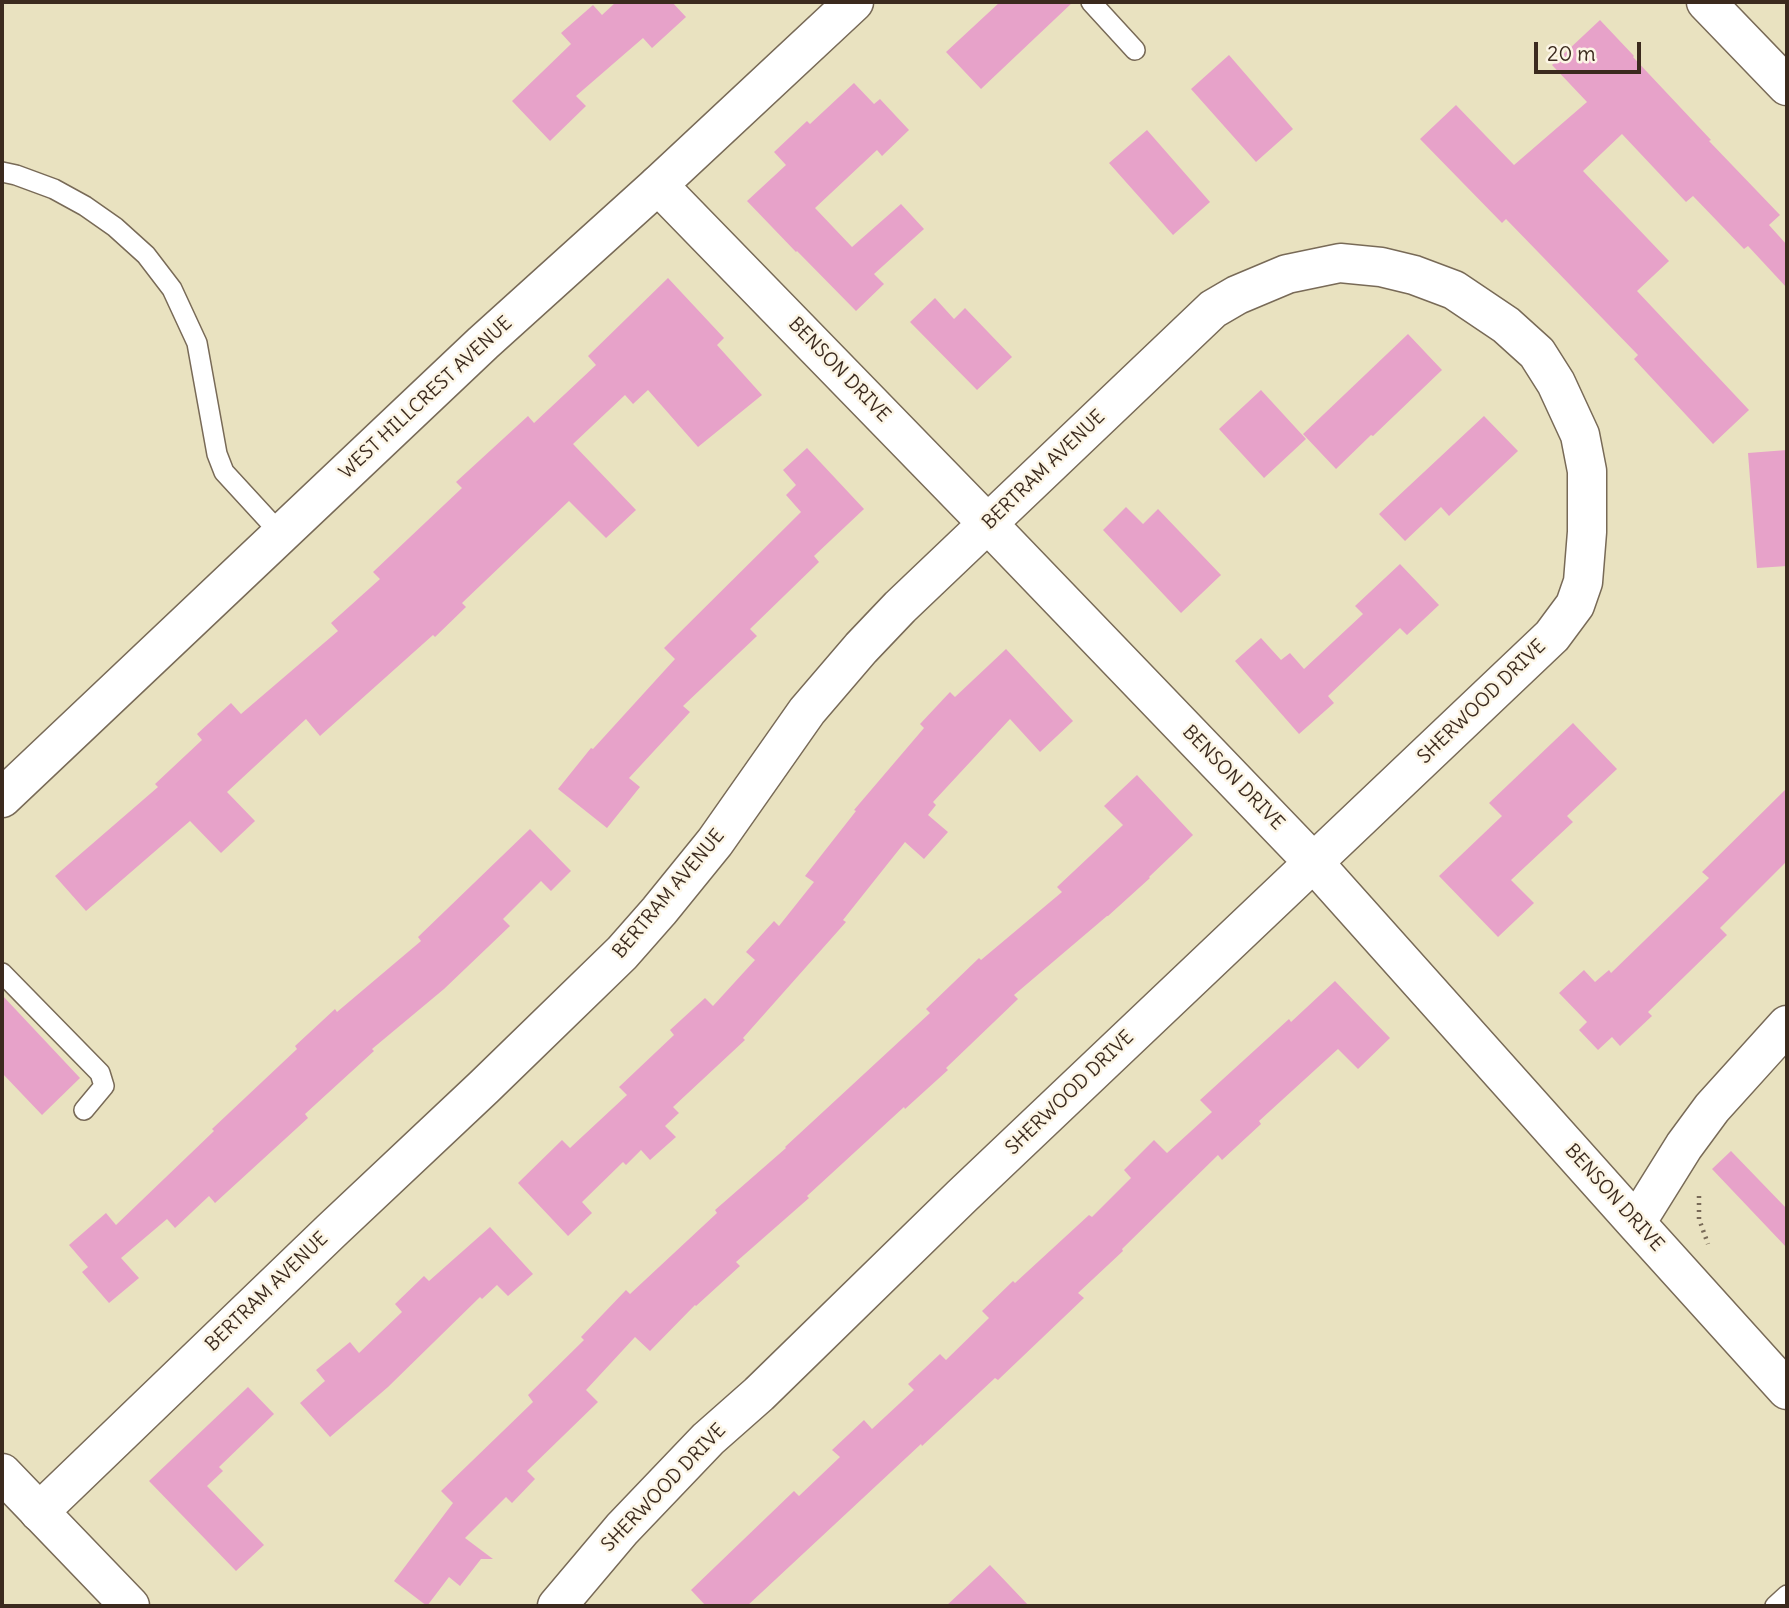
<!DOCTYPE html>
<style>
body{margin:0}
#map{position:relative;width:1789px;height:1608px;overflow:hidden;background:#e9e2c0;font-family:Delius,sans-serif}
canvas{display:block}
.frame{position:absolute;inset:0;border:4px solid #3b2a1e;pointer-events:none}
.scale{position:absolute;left:1534px;top:42px;width:107px;height:32px;box-sizing:border-box;border:4px solid #3b2a1e;border-top:0;padding-left:9px;font-size:21px;line-height:24px;white-space:nowrap;color:#3b2a1e;-webkit-text-stroke:5px #fcf5e5;paint-order:stroke}
</style>
<div id="map">
<canvas width="1789" height="1608"></canvas>
<div class="frame"></div>
<div class="scale">20 m</div>
</div>
<script>
const context = document.querySelector('canvas').getContext('2d');
context.lineJoin = 'round';
function fillPath(path, color) { context.fillStyle = color; context.fill(path, 'evenodd'); }
function trace(path, color, width, dash) { context.strokeStyle = color; context.lineWidth = width; context.lineCap = dash ? 'butt' : 'round'; context.setLineDash(dash || []); context.stroke(path); }
function write(font, color, halo, rows, align = 'center') {
  context.font = font + ' Delius,sans-serif'; context.lineWidth = 5; context.setLineDash([]); context.textBaseline = 'middle'; context.strokeStyle = halo; context.fillStyle = color; for (const [text, x, y, turn = 0] of rows) {
    context.save(); context.translate(x, y); context.rotate((+turn || 0) * Math.PI / 180); context.textAlign = isNaN(turn) ? turn : align; if (halo) context.strokeText(text, 0, 0); context.fillText(text, 0, 0); context.restore();
  }
}
fillPath(new Path2D(`
 M 616,2 L 672,2 L 686,17 L 652,48 L 643,38 L 576,96 L 586,106 L 550,141 L 512,101 L 571,44 L 561,33 L 593,5 L 602,15 Z
 M 1000,2 L 1073,2 L 981,89 L 946,52 Z
 M 1600,20 L 1634,56 L 1633,57 L 1711,140 L 1709,141 L 1780,215 L 1769,225 L 1787,245 L 1787,288 L 1748,246 L 1744,249 L 1693,196 L 1686,202 L 1622,134 L 1583,171 L 1669,261 L 1637,291 L 1749,410 L 1713,444 L 1634,359 L 1638,355 L 1506,219 L 1502,223 L 1420,139 L 1456,105 L 1514,165 L 1587,102 L 1552,65 Z
 M 1229,55 L 1293,129 L 1256,162 L 1191,89 Z
 M 854,83 L 874,104 L 880,99 L 909,130 L 882,156 L 877,150 L 815,208 L 852,247 L 901,204 L 924,229 L 874,274 L 884,284 L 856,311 L 797,251 L 796,252 L 747,201 L 786,165 L 774,152 L 807,121 L 810,124 Z
 M 1147,130 L 1210,202 L 1173,235 L 1109,163 Z
 M 668,278 L 724,338 L 717,345 L 762,395 L 698,447 L 648,390 L 633,404 L 625,395 L 573,444 L 636,510 L 606,538 L 569,501 L 462,603 L 466,607 L 435,637 L 433,635 L 320,736 L 306,719 L 227,792 L 255,821 L 221,853 L 190,821 L 86,911 L 55,876 L 158,787 L 155,784 L 202,740 L 197,734 L 231,703 L 241,714 L 338,631 L 331,623 L 380,579 L 373,572 L 462,488 L 456,482 L 528,416 L 534,423 L 596,365 L 588,356 Z
 M 935,298 L 954,319 L 965,308 L 1012,357 L 977,390 L 910,322 Z
 M 1408,334 L 1442,370 L 1373,436 L 1371,435 L 1336,469 L 1303,434 Z
 M 1261,390 L 1306,439 L 1264,478 L 1219,429 Z
 M 1484,416 L 1518,451 L 1449,516 L 1441,507 L 1405,541 L 1379,514 Z
 M 807,448 L 864,509 L 814,556 L 819,562 L 750,629 L 757,636 L 683,706 L 690,712 L 629,778 L 640,787 L 607,828 L 558,789 L 591,748 L 593,749 L 675,659 L 664,648 L 801,512 L 786,495 L 796,485 L 783,470 Z
 M 1787,450 L 1787,566 L 1757,568 L 1748,453 Z
 M 1126,507 L 1143,524 L 1158,509 L 1221,575 L 1181,613 L 1103,530 Z
 M 1400,564 L 1439,605 L 1407,635 L 1400,628 L 1328,696 L 1334,703 L 1299,734 L 1235,661 L 1261,638 L 1281,660 L 1290,653 L 1304,669 L 1363,614 L 1355,606 Z
 M 1006,649 L 1073,721 L 1040,752 L 1010,719 L 933,802 L 936,805 L 928,815 L 948,832 L 924,859 L 905,842 L 843,920 L 846,922 L 743,1038 L 745,1040 L 673,1107 L 679,1113 L 665,1126 L 676,1137 L 650,1160 L 641,1150 L 626,1165 L 623,1162 L 582,1202 L 592,1213 L 568,1236 L 518,1183 L 562,1140 L 570,1148 L 627,1095 L 619,1087 L 674,1035 L 670,1030 L 705,998 L 713,1006 L 755,960 L 746,952 L 774,921 L 779,926 L 814,882 L 805,876 L 856,811 L 854,810 L 924,728 L 920,724 L 950,692 L 955,697 Z
 M 1573,723 L 1617,769 L 1567,816 L 1573,822 L 1511,880 L 1534,903 L 1498,937 L 1439,876 L 1502,816 L 1489,803 Z
 M 1137,775 L 1193,835 L 1149,877 L 1150,878 L 1108,916 L 1107,916 L 1014,995 L 1018,999 L 946,1068 L 948,1070 L 905,1109 L 904,1107 L 807,1196 L 809,1198 L 736,1262 L 740,1266 L 696,1306 L 695,1305 L 650,1351 L 635,1337 L 586,1390 L 598,1402 L 527,1471 L 535,1479 L 512,1503 L 506,1497 L 465,1538 L 493,1559 L 481,1559 L 460,1586 L 449,1577 L 427,1606 L 394,1581 L 453,1503 L 441,1491 L 533,1402 L 528,1395 L 584,1340 L 581,1337 L 626,1290 L 630,1294 L 717,1213 L 715,1210 L 786,1148 L 785,1147 L 930,1013 L 926,1009 L 979,958 L 981,960 L 1062,892 L 1057,887 L 1123,825 L 1104,806 Z
 M 1787,788 L 1787,861 L 1720,928 L 1727,935 L 1648,1012 L 1652,1016 L 1620,1046 L 1612,1037 L 1598,1050 L 1579,1030 L 1587,1022 L 1559,993 L 1584,970 L 1595,982 L 1609,970 L 1611,973 L 1709,878 L 1702,872 Z
 M 530,829 L 571,871 L 551,891 L 541,881 L 503,919 L 510,926 L 444,989 L 372,1049 L 374,1051 L 305,1114 L 308,1118 L 215,1203 L 209,1196 L 175,1228 L 167,1219 L 121,1258 L 139,1278 L 109,1303 L 82,1272 L 88,1267 L 69,1245 L 106,1213 L 116,1225 L 214,1131 L 212,1129 L 297,1049 L 295,1046 L 335,1009 L 337,1012 L 421,941 L 418,937 Z
 M 1335,981 L 1390,1038 L 1358,1069 L 1338,1049 L 1259,1121 L 1261,1124 L 1222,1160 L 1218,1155 L 1122,1249 L 1123,1251 L 1078,1293 L 1084,1298 L 998,1380 L 995,1378 L 922,1446 L 921,1444 L 747,1606 L 706,1606 L 691,1590 L 794,1491 L 799,1496 L 840,1457 L 832,1450 L 864,1420 L 872,1429 L 914,1390 L 908,1384 L 940,1354 L 946,1360 L 989,1318 L 982,1311 L 1013,1281 L 1015,1283 L 1089,1215 L 1092,1217 L 1131,1178 L 1124,1170 L 1154,1140 L 1167,1153 L 1212,1112 L 1200,1100 L 1289,1019 L 1291,1022 Z
 M 2,995 L 80,1078 L 42,1115 L 2,1073 Z
 M 1731,1151 L 1787,1209 L 1787,1248 L 1712,1169 Z
 M 490,1227 L 533,1274 L 508,1296 L 497,1285 L 482,1299 L 480,1297 L 388,1387 L 330,1437 L 300,1403 L 325,1381 L 316,1370 L 350,1342 L 359,1353 L 402,1312 L 395,1304 L 424,1276 L 429,1281 Z
 M 248,1387 L 274,1414 L 219,1467 L 223,1471 L 207,1486 L 264,1545 L 236,1571 L 149,1481 Z
 M 990,1565 L 1029,1606 L 946,1606 Z`), '#e7a2c9');
const lane = new Path2D(`
 M 1091,2 L 1135,50
 M 2,172 L 16,175 L 54,189 L 85,206 L 115,227 L 146,255 L 172,289 L 197,343 L 217,454 L 224,472 L 281,534
 M 2,973 L 100,1073 L 104,1086 L 84,1110
 M 1775,1606 L 1787,1595`);
const street = new Path2D(`
 M 1706,2 L 1787,86
 M 658,185 L 988,524 L 1314,863 L 1636,1223 L 1787,1390
 M 1636,1223 L 1684,1146 L 1712,1108 L 1787,1025
 M 39,1512 L 331,1231 L 484,1087 L 622,953 L 659,911 L 715,842 L 807,711 L 861,648 L 900,607 L 1213,309 L 1237,295 L 1287,274 L 1340,263 L 1381,267 L 1414,275 L 1454,290 L 1506,325 L 1537,353 L 1556,383 L 1580,435 L 1587,471 L 1587,532 L 1583,582 L 1575,605 L 1552,636 L 962,1196 L 759,1394 L 708,1439 L 622,1529 L 557,1606`);
const secondary = new Path2D(`
 M 2,798 L 483,343 L 658,185 L 854,2
 M 2,1473 L 130,1606`);
trace(lane, '#786a57', 22);
trace(street, '#786a57', 41);
trace(secondary, '#786a57', 41);
trace(new Path2D(`
 M 1699,1196 L 1699,1219 L 1708,1244`), '#786a57', 4.5, [2, 5]);
trace(lane, '#fff', 19);
trace(street, '#fff', 38);
trace(secondary, '#fff', 38);
write('19px', '#3b2a1e', '#fcf5e5', [
 ["BENSON DRIVE",839,370,46],
 ["WEST HILLCREST AVENUE",426,398,-43],
 ["BERTRAM AVENUE",1044,470,-44],
 ["SHERWOOD DRIVE",1482,702,-44],
 ["BENSON DRIVE",1233,778,46],
 ["BERTRAM AVENUE",669,894,-50],
 ["SHERWOOD DRIVE",1070,1093,-44],
 ["BENSON DRIVE",1614,1198,48],
 ["BERTRAM AVENUE",267,1292,-44],
 ["SHERWOOD DRIVE",664,1488,-46]
]);
</script>
